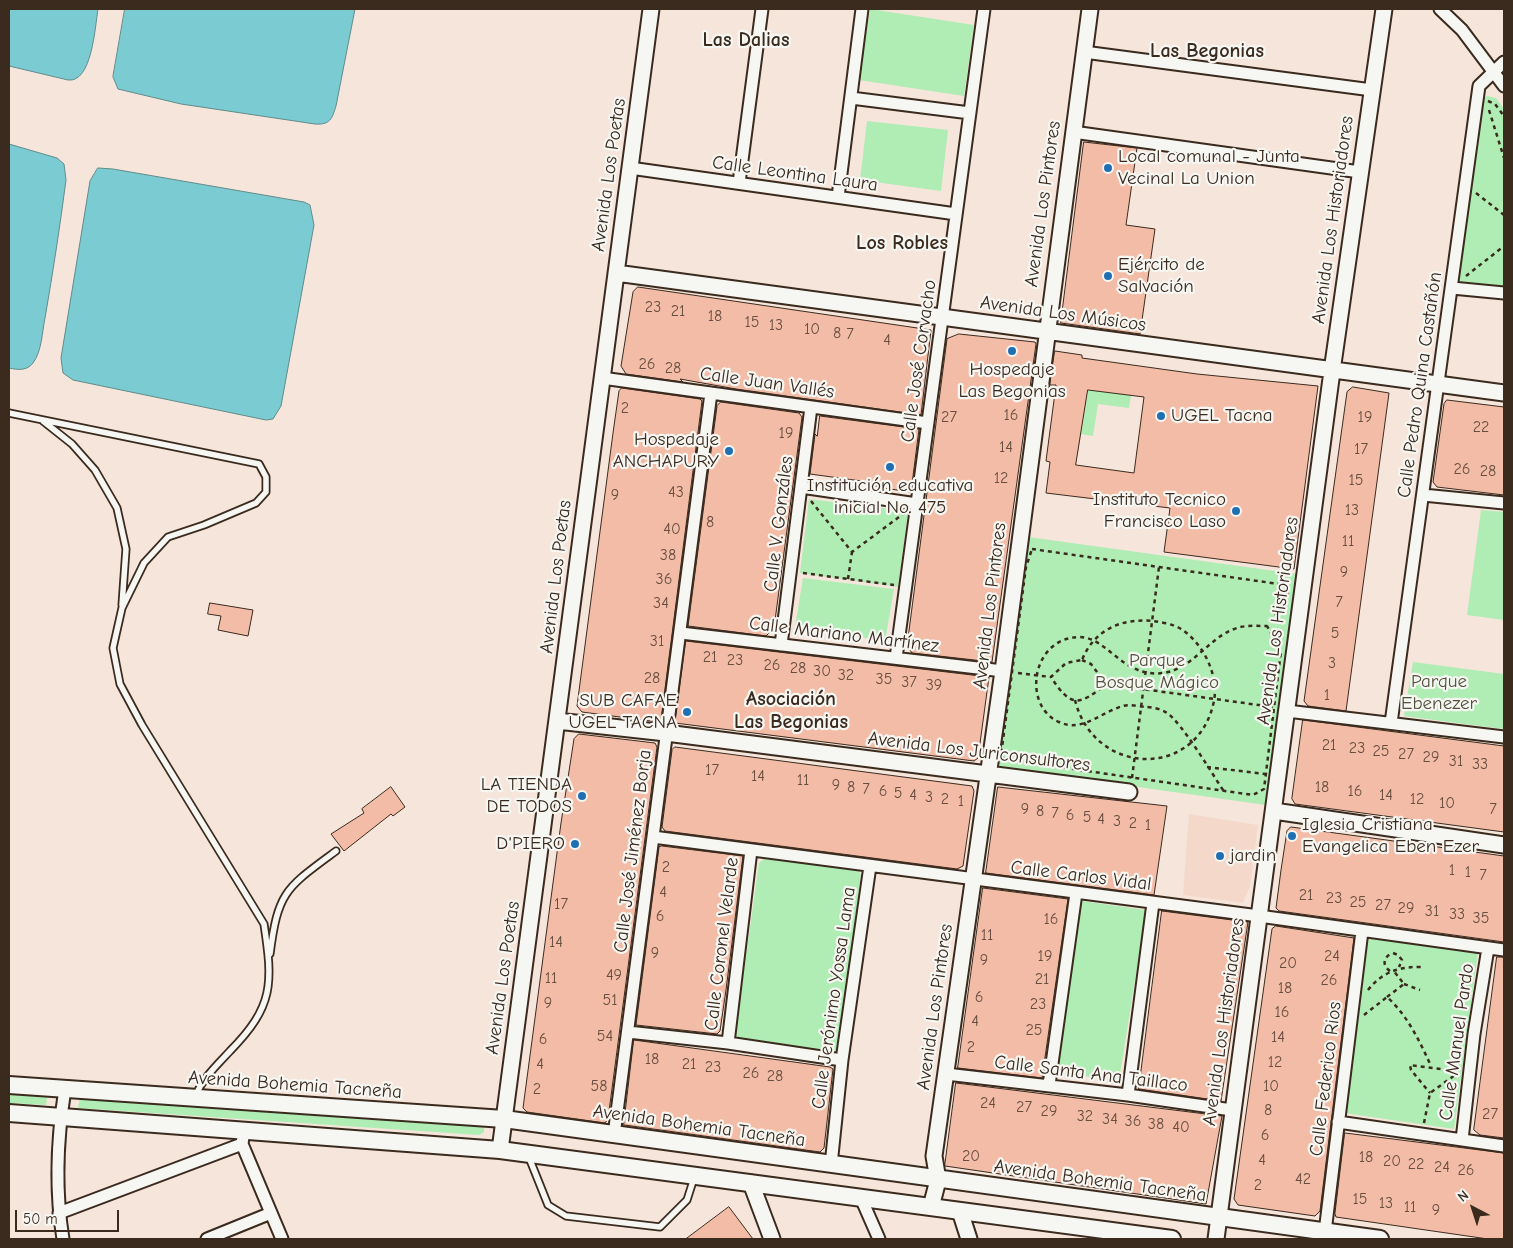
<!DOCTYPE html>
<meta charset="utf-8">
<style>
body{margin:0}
#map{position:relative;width:1513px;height:1248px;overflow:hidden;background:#f5e5db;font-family:"Comic Neue",sans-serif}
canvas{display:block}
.frame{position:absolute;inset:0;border:10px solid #3b2a1e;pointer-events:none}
.north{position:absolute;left:1448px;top:1183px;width:50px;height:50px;-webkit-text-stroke:4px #f6f6f2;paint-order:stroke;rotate:320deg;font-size:14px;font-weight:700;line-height:20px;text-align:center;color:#3b2a1e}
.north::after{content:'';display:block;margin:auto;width:18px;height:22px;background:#3b2a1e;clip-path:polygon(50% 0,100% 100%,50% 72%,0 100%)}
.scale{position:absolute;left:15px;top:1210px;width:104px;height:22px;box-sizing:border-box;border:2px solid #3b2a1e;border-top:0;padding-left:6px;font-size:15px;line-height:18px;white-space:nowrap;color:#3b2a1e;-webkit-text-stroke:4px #f6f6f2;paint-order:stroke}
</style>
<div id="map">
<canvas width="1513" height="1248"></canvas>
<div class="frame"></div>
<div class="north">N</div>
<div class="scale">50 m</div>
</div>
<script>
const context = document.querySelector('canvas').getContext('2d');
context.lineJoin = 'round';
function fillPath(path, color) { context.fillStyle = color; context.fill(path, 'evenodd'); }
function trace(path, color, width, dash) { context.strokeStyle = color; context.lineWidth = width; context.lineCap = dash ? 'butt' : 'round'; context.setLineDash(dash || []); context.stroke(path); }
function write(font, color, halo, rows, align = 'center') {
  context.font = font + ' "Comic Neue",sans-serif'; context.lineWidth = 4.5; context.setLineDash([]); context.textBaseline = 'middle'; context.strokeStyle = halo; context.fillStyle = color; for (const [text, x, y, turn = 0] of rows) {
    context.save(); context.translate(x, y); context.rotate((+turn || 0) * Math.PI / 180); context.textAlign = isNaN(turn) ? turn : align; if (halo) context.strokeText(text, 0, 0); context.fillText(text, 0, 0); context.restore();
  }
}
fillPath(new Path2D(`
 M 1189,814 L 1258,825 L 1250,887 L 1243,903 L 1183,895 Z`), '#f4d9cb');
fillPath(new Path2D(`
 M 870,9 L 974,25 L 964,96 L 859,80 Z
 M 1487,96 L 1496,98 L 1504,109 L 1504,292 L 1460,287 L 1454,278 L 1480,101 Z
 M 867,121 L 948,130 L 941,191 L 860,180 Z
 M 1088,390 L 1131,395 L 1129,408 L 1098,404 L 1093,436 L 1081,434 Z
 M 809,499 L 908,511 L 898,587 L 800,573 Z
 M 1481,510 L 1504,512 L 1504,620 L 1467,615 Z
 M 1028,537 L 1297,574 L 1266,805 L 996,767 Z
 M 803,578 L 894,589 L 885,641 L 795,627 Z
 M 1413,662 L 1504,674 L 1503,729 L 1404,716 Z
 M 765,858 L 858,870 L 861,875 L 838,1049 L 834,1053 L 740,1040 L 735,1035 L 759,863 Z
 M 1082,901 L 1146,910 L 1119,1081 L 1055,1072 Z
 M 1369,936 L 1478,952 L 1454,1129 L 1344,1113 Z
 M 9,1089 L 48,1091 L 46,1105 L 9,1103 Z
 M 80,1097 L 484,1125 L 484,1132 L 479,1135 L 78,1108 Z`), '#afedb4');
const water = new Path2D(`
 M 9,9 L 98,9 C 95,27 92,83 68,80 L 9,66 Z
 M 125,9 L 355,9 L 336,106 C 332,119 330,125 315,124 L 181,104 L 118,89 L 113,77 Z
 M 9,144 L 57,158 L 64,164 L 66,180 C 60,226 53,272 45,318 C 42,332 42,351 33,363 C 27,371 18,370 9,368 Z
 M 98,168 L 113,169 L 304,202 L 310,205 L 314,225 L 281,406 L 273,419 L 266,420 L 73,380 L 63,373 L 61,358 L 90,181 Z`);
fillPath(water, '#7acbd2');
trace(water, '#618b8a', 1);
const building = new Path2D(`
 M 1084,142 L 1137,148 L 1126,225 L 1155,229 L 1140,334 L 1061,323 Z
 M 638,287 L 931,330 L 921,415 L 736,389 L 680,379 L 683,382 L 626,374 L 621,366 L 633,292 Z
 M 959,334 L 1035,342 L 1036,344 L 992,662 L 912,653 L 907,646 L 947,339 Z
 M 1055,351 L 1082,355 L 1082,358 L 1197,374 L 1318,386 L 1294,569 L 1164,552 L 1170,508 L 1046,493 L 1050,462 L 1046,461 L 1056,385 L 1050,385 ZM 1088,390 L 1144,397 L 1134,473 L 1076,465 Z
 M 1353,387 L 1389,393 L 1346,711 L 1308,706 L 1304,701 L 1347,392 Z
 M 622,388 L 700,399 L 702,401 L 661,720 L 658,722 L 582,712 L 577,706 L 613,433 L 619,391 Z
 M 1447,400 L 1504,407 L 1504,495 L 1437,487 L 1433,482 L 1444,404 Z
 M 721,402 L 799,413 L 802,417 L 774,628 L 766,636 L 688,626 L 717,406 Z
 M 820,416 L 919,429 L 911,492 L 876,487 L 876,483 L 810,474 L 815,434 L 817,436 Z
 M 210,603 L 253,610 L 248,636 L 218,630 L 221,616 L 208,614 Z
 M 686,641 L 989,677 L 978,758 L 974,761 L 675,723 Z
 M 1303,720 L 1504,746 L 1504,832 L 1295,804 L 1292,799 Z
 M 579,734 L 655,743 L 657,747 L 608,1119 L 605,1123 L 527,1112 L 523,1108 L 561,823 L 574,739 Z
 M 675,747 L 972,786 L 974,791 L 963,866 L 957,869 L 665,831 L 662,827 L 672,750 Z
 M 391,787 L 405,807 L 393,816 L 391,814 L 344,851 L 331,834 L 364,813 L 362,809 Z
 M 998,787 L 1167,806 L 1154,895 L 986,873 Z
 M 1291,827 L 1504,856 L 1504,942 L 1279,911 L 1276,908 L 1281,870 L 1287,831 Z
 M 662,846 L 743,856 L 726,990 L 720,1031 L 717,1034 L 636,1025 L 659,847 Z
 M 983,888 L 1068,899 L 1042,1078 L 958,1068 Z
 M 1162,911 L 1248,922 L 1221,1101 L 1139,1089 Z
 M 1276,926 L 1354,938 L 1320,1211 L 1315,1216 L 1238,1205 L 1234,1199 L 1272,929 Z
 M 1497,957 L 1504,957 L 1504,1138 L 1480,1135 L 1474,1130 Z
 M 634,1040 L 830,1067 L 833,1069 L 824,1148 L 820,1152 L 624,1125 Z
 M 956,1083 L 1222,1116 L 1206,1204 L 945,1166 Z
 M 1345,1133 L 1504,1153 L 1504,1239 L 1488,1239 L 1336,1217 L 1335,1214 Z
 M 729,1207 L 753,1239 L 686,1239 Z`);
fillPath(building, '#f3bca6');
trace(building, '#3b2a1e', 1);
const service = new Path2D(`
 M 9,413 L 259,464 L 266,477 L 266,492 L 256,503 L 204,525 L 168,537 L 144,563 L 122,608 L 113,648 L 120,684 L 142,725 L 264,924 C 273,984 274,1006 230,1051 C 216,1066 204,1077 195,1096
 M 43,421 L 72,444 L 95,470 L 117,508 L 126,549 L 122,605
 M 270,954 C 278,891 286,888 336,851
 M 528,1155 L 548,1205 L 566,1216 L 660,1227 L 687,1200 L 694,1178`);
const minor = new Path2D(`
 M 1440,9 L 1462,30 L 1504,86
 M 1084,52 L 1372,90
 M 851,98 L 970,113
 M 1073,132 L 1360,172
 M 630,168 L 956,214
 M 739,183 L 762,9
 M 838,197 L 862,9
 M 1452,288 L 1504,293
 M 602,378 L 928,423
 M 801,487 L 917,504
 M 1423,495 L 1504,503
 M 681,633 L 1003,671
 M 781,645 L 811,407
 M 896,658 L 984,9
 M 1287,711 L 1504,737
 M 1391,723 L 1479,86 L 1504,62
 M 653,837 L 1259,916 L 1504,950
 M 628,1032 L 728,1043 L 842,1060
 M 728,1043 L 751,850
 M 946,1074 L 1128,1095 L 1232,1110
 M 1049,1085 L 1076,893
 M 1128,1095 L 1153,903
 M 1338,1122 L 1504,1146
 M 614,1135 L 711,393
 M 243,1137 L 242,1144 L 282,1239
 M 1462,1140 L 1474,1034 L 1488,948
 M 831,1165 L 842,1060 L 870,866
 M 861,1198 L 879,1239
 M 59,1213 L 242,1144
 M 1325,1232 L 1362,931
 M 63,1239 C 55,1190 57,1139 65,1089
 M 207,1239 L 271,1213`);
const tertiary = new Path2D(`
 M 616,273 L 1504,393
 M 557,721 L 666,733 L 1129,792
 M 1274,811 L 1504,845
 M 500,1150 L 651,9
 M 751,1183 L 772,1239
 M 931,1207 L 938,1180 L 934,1156 L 1003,671 L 1090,9
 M 960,1211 L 969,1239
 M 1216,1239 L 1332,371 L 1384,9`);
const secondary = new Path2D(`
 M 9,1085 L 504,1119 L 1380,1239
 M 9,1113 L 500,1150 L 1172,1239`);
trace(service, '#3b2a1e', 9);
trace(minor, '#3b2a1e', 15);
trace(tertiary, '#3b2a1e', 19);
trace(secondary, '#3b2a1e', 20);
trace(new Path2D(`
 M 1488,101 L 1495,104 L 1504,116
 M 1489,110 L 1504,158
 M 1476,193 L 1504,215
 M 1466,276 L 1504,246
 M 811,501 L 852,552 L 903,514
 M 1032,549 L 1286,585 L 1288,599 L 1267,626 L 1281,651 L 1264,789 L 1253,795 L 1004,759 L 1001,755 L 1026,567 Z
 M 803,573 L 894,585
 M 848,579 L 852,552
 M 1082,660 L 1091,664 L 1106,684 C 1079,706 1071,708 1051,677 L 1066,663 Z
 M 1018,673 L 1051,677
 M 1106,684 L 1273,707
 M 1075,700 C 1094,777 1198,780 1214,701 C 1219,675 1203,643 1181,629 C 1173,624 1161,622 1152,621 C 1121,618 1094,630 1082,660
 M 1207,767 L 1265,774
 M 1132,778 L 1159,567
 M 1223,790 C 1211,772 1182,723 1167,713 C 1162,709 1151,707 1145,707 C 1138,706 1129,704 1123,706 C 1101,712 1082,733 1059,722 C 1022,706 1031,638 1079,637 C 1108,637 1122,678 1163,673 C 1194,669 1208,637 1237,628 C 1246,625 1257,626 1267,626
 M 1390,971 C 1381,965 1384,956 1393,953 L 1398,955 L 1402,960 L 1399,967
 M 1404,984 L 1420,990
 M 1368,990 C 1382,972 1400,966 1423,967
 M 1387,997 L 1404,984 L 1393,970
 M 1364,1015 L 1387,997 C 1408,1016 1420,1042 1431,1066
 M 1424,1123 L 1430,1093 L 1455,1075 L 1455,1071 L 1410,1065 L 1411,1070 L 1430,1093`), '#3b2a1e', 2.5, [4, 4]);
trace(service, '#f6f6f2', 5.5);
trace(minor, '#f6f6f2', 11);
trace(tertiary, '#f6f6f2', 15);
trace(secondary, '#f6f6f2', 16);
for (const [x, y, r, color] of [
 [1108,168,5,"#1f6fb2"],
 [1108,276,5,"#1f6fb2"],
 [1012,351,5,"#1f6fb2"],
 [1161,416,5,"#1f6fb2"],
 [729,451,5,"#1f6fb2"],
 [890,467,5,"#1f6fb2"],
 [1236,511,5,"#1f6fb2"],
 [687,712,5,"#1f6fb2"],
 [582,796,5,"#1f6fb2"],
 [1292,836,5,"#1f6fb2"],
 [575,844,5,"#1f6fb2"],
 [1220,856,5,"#1f6fb2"]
]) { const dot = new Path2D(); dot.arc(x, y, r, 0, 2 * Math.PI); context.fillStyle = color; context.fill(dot); trace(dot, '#f6f6f2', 2); }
write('16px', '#694e40', null, [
 ["23",653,307],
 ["21",678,311],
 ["18",715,316],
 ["15",752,322],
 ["13",776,325],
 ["10",812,329],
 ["8",837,333],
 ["7",850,334],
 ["4",887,340],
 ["26",647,364],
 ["28",673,368],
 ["2",625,408],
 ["16",1011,415],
 ["27",949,417],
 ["19",1365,417],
 ["22",1481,427],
 ["19",786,433],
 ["14",1006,447],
 ["17",1361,449],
 ["26",1462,469],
 ["28",1488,471],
 ["12",1001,478],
 ["15",1356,480],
 ["43",676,492],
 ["9",615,495],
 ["13",1352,510],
 ["8",710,522],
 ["40",672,529],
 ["11",1348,541],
 ["38",668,555],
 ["9",1344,572],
 ["36",664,579],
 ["7",1339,602],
 ["34",661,603],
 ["5",1335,633],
 ["31",657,641],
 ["21",710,657],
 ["23",735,660],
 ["3",1332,663],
 ["26",772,665],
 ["28",798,668],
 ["30",822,671],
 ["32",846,675],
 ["28",652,678],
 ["35",884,679],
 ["37",909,682],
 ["39",934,685],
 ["1",1327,695],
 ["21",1329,745],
 ["23",1357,748],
 ["25",1381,751],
 ["27",1406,754],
 ["29",1431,757],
 ["31",1456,761],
 ["33",1480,764],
 ["17",712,770],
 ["14",758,776],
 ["11",803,780],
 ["9",836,785],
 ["8",851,787],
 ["18",1322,787],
 ["7",866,789],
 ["6",883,791],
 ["16",1355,791],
 ["5",898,793],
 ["4",913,795],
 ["14",1386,795],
 ["3",929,797],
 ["2",945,799],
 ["12",1417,799],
 ["1",961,801],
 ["10",1447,803],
 ["9",1025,809],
 ["7",1493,809],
 ["8",1040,811],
 ["7",1055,813],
 ["6",1070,815],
 ["5",1087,817],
 ["4",1101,819],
 ["3",1117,821],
 ["2",1133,823],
 ["1",1148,825],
 ["2",666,867],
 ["1",1452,870],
 ["1",1468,872],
 ["7",1483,875],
 ["4",663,892],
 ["21",1306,895],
 ["23",1334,898],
 ["25",1358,902],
 ["17",561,904],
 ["27",1383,905],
 ["29",1406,908],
 ["31",1432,911],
 ["33",1457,914],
 ["6",660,916],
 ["35",1481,918],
 ["16",1051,919],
 ["11",987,935],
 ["14",556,942],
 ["9",655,953],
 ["19",1045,956],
 ["24",1332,956],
 ["9",984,960],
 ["20",1288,963],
 ["49",614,975],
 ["11",551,978],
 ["21",1042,979],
 ["26",1329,980],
 ["18",1285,988],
 ["6",979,997],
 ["51",610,1000],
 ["9",548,1003],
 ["23",1038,1004],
 ["16",1282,1012],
 ["4",975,1021],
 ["25",1034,1030],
 ["54",605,1036],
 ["14",1278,1037],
 ["6",543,1039],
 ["2",971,1047],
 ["18",652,1059],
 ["12",1275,1062],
 ["4",540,1064],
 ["21",689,1064],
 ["23",713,1067],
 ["26",751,1073],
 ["28",775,1076],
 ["58",599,1086],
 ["10",1271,1086],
 ["2",537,1089],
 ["24",988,1103],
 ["27",1024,1107],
 ["8",1268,1110],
 ["29",1049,1111],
 ["27",1490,1114],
 ["32",1085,1116],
 ["34",1110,1119],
 ["36",1133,1121],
 ["38",1156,1124],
 ["40",1181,1127],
 ["6",1265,1135],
 ["20",971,1156],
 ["18",1366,1157],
 ["4",1262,1160],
 ["20",1392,1161],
 ["22",1416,1164],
 ["24",1442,1167],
 ["26",1466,1170],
 ["42",1303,1179],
 ["2",1258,1185],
 ["15",1360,1199],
 ["13",1386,1203],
 ["11",1410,1207],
 ["9",1436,1210]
]);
write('19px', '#3b2a1e', '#f6f6f2', [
 ["Local comunal - Junta",1118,157],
 ["Vecinal La Union",1118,179],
 ["Ejército de",1118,265],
 ["Salvación",1118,287],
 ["Hospedaje",1012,370,"center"],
 ["Las Begonias",1012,392,"center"],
 ["UGEL Tacna",1171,416],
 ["Hospedaje",719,440,"right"],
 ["ANCHAPURY",719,462,"right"],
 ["Institución educativa",890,486,"center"],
 ["inicial No. 475",890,508,"center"],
 ["Instituto Tecnico",1226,500,"right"],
 ["Francisco Laso",1226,522,"right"],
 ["SUB CAFAE",677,701,"right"],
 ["UGEL TACNA",677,723,"right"],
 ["LA TIENDA",572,785,"right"],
 ["DE TODOS",572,807,"right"],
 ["Iglesia Cristiana",1302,825],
 ["Evangelica Eben Ezer",1302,847],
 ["D'PIERO",565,844,"right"],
 ["jardin",1230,856]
], 'left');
write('19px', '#3b2a1e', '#f6f6f2', [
 ["Calle Leontina Laura",795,174,8],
 ["Avenida Los Poetas",609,175,-82],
 ["Avenida Los Pintores",1043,204,-82],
 ["Avenida Los Historiadores",1333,220,-82],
 ["Avenida Los Músicos",1063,314,8],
 ["Calle José Corvacho",919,361,-82],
 ["Calle Juan Vallés",767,383,8],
 ["Calle Pedro Quina Castañón",1420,385,-82],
 ["Calle V. Gonzáles",779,524,-83],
 ["Avenida Los Poetas",556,577,-83],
 ["Avenida Los Pintores",990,606,-83],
 ["Avenida Los Historiadores",1278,621,-82],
 ["Calle Mariano Martínez",844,635,7],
 ["Avenida Los Juriconsultores",979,752,7],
 ["Calle José Jiménez Borja",633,851,-83],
 ["Calle Carlos Vidal",1081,876,7],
 ["Calle Coronel Velarde",722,944,-83],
 ["Avenida Los Poetas",503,978,-82],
 ["Calle Jerónimo Yossa Lama",834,998,-82],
 ["Avenida Los Pintores",935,1007,-82],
 ["Avenida Los Historiadores",1224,1022,-82],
 ["Calle Manuel Pardo",1457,1042,-82],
 ["Calle Santa Ana Taillaco",1091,1074,7],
 ["Calle Federico Rios",1326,1079,-83],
 ["Avenida Bohemia Tacneña",295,1085,4],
 ["Avenida Bohemia Tacneña",699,1126,8],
 ["Avenida Bohemia Tacneña",1100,1181,8]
]);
write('19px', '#52513c', '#f6f6f2', [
 ["Parque",1157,661],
 ["Bosque Mágico",1157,683],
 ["Parque",1439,682],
 ["Ebenezer",1439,704]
]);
write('bold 20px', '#3b2a1e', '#f6f6f2', [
 ["Las Dalias",746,40],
 ["Las Begonias",1207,51],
 ["Los Robles",902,243],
 ["Asociación",791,699],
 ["Las Begonias",791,722]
]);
</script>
